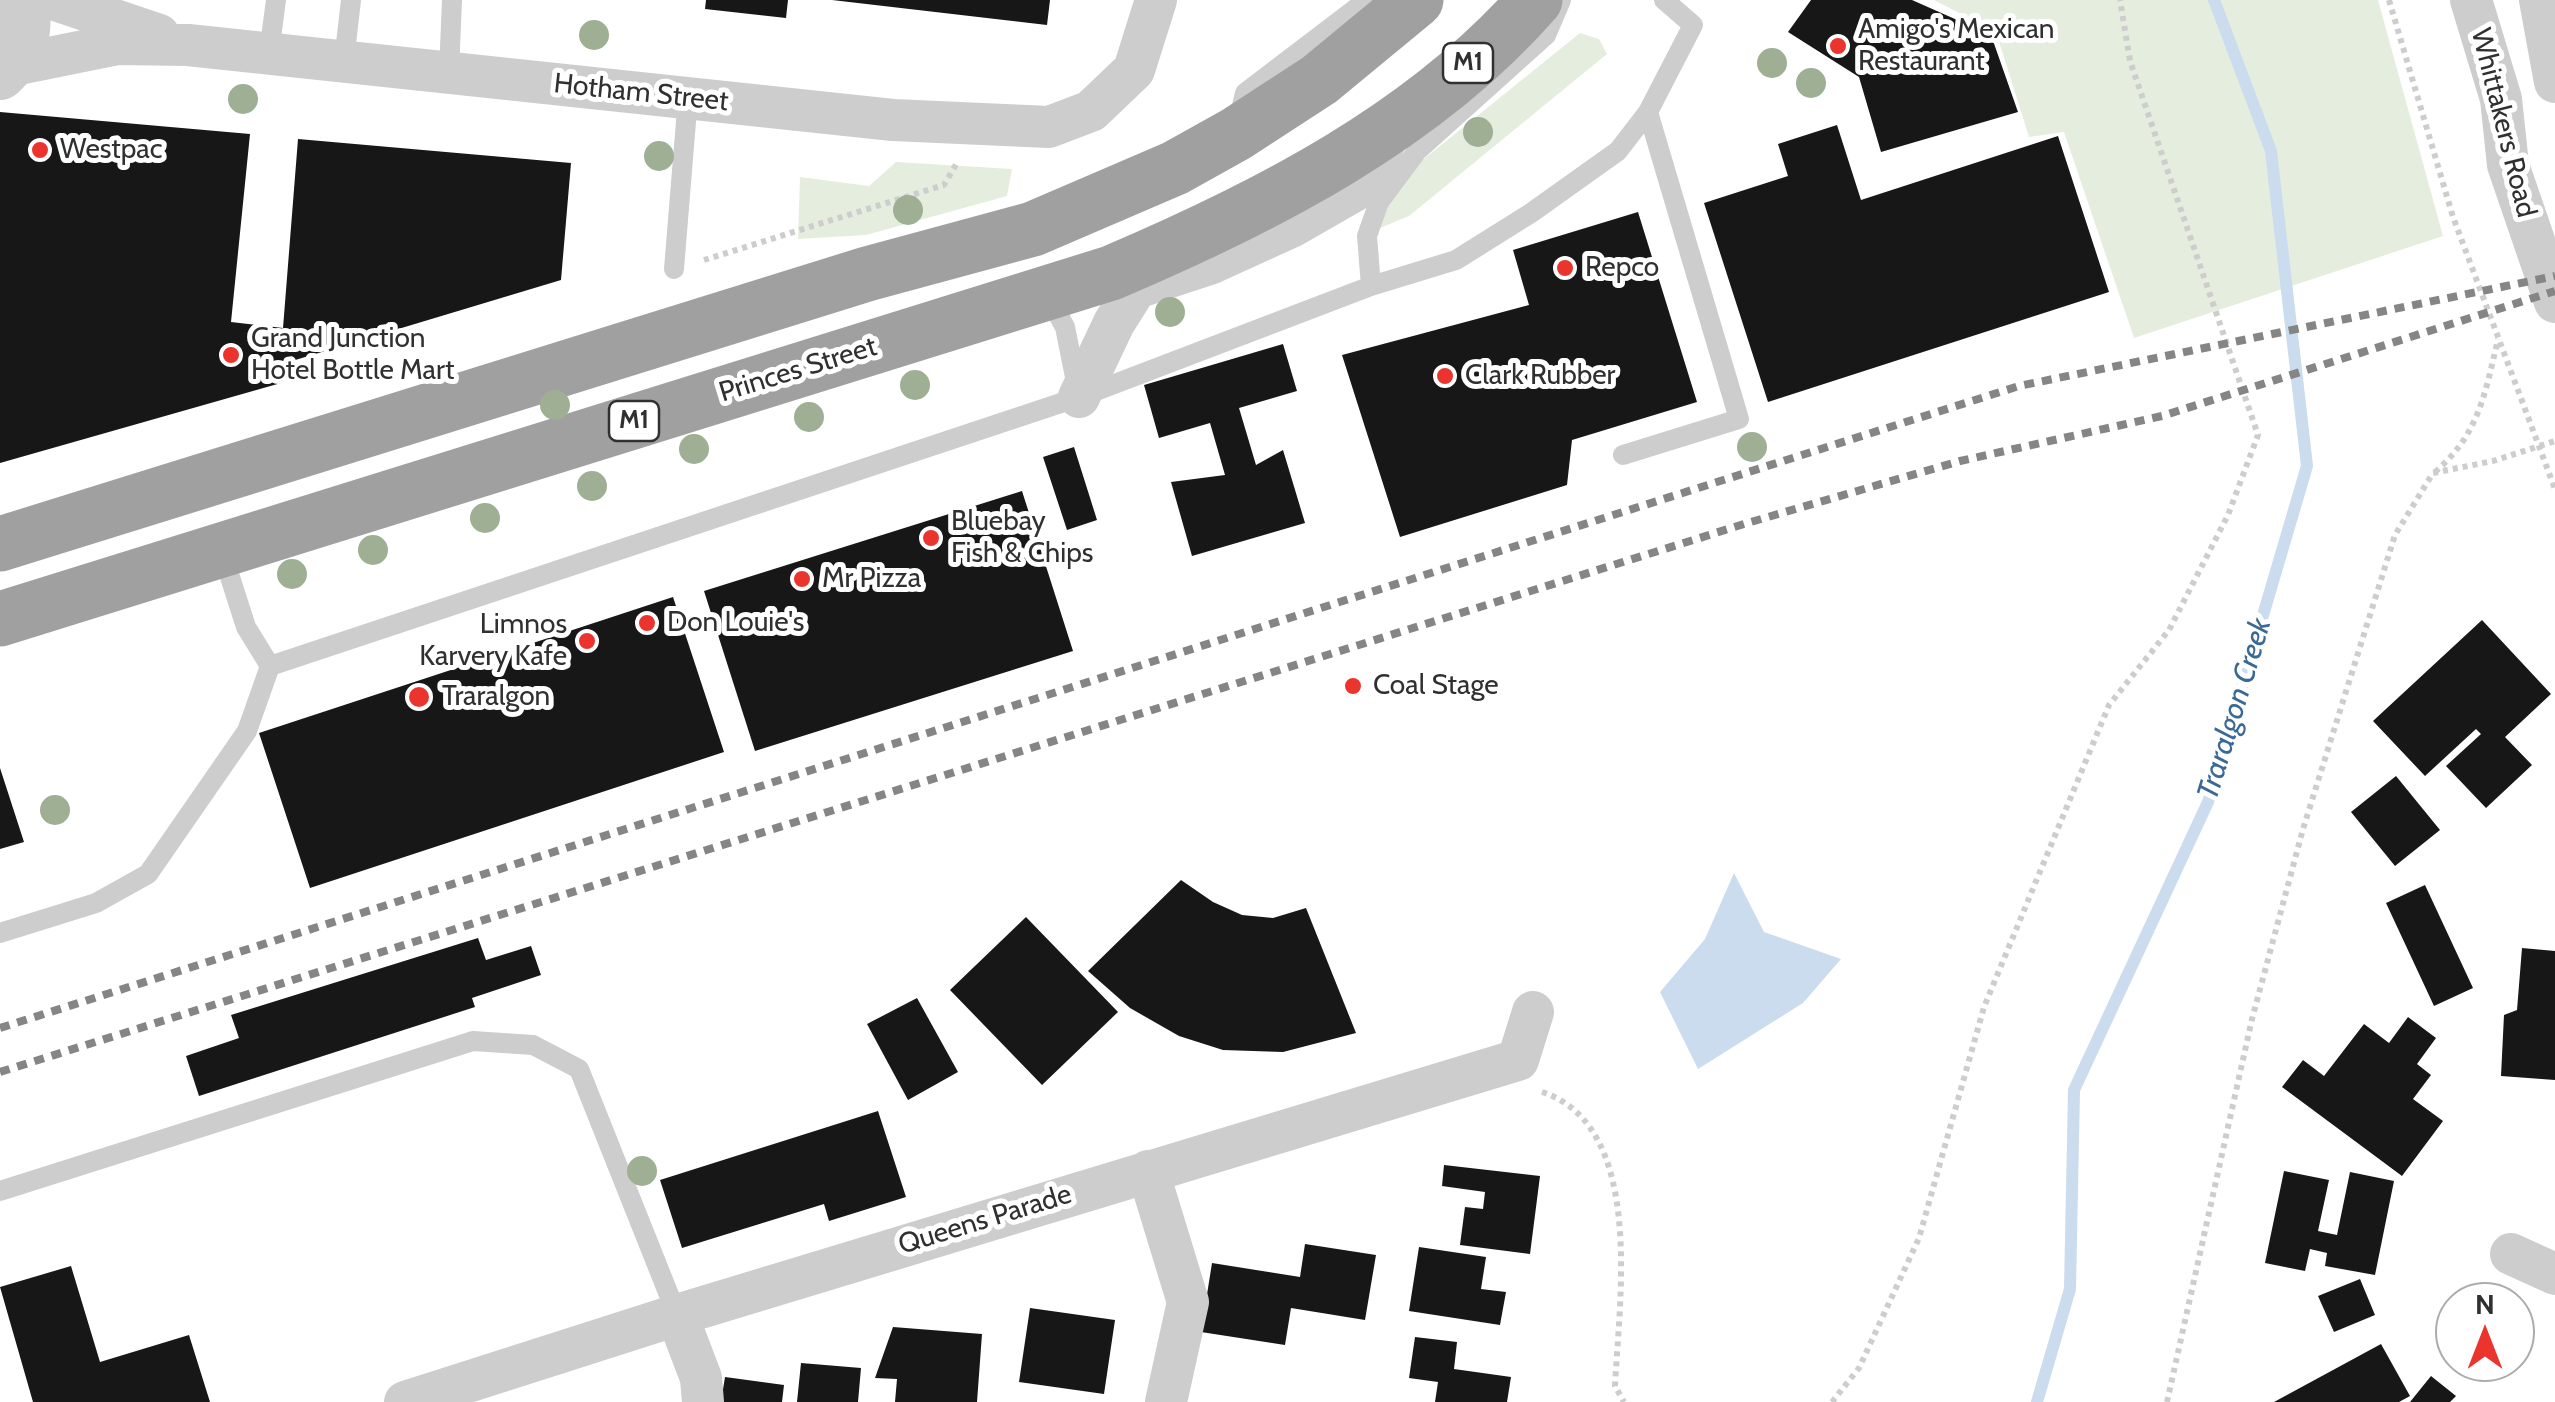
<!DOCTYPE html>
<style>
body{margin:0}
#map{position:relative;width:2555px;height:1402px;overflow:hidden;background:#fff;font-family:Cabin,sans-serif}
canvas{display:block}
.north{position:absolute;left:2435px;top:1282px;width:100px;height:100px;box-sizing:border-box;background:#fff;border:2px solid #acacac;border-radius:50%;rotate:0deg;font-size:28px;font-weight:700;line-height:40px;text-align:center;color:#303030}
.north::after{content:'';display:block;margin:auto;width:35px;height:45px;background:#eb342e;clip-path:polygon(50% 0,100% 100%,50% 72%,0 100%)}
</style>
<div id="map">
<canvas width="2555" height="1402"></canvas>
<div class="north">N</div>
</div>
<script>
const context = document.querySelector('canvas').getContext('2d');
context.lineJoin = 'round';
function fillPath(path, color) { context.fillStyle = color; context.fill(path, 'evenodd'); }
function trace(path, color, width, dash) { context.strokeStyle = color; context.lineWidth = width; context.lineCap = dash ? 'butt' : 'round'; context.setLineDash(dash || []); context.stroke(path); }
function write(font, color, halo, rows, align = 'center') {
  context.font = font + ' Cabin,sans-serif'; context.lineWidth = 10; context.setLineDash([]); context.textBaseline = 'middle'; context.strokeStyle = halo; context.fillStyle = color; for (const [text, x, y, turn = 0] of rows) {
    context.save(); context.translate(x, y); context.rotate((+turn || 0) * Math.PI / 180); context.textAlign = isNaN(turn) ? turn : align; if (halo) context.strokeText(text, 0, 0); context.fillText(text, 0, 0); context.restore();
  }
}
fillPath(new Path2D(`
 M 1934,0 L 2378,0 L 2443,236 L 2134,338 L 2064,132 L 2029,137 L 1996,32 Z
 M 1580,33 L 1599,39 L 1607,54 L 1409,216 L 1373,231 L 1404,175 Z
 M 896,162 L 1012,169 L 1007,196 L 866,235 L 798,239 L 800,177 L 869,186 Z`), '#e5eede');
fillPath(new Path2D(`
 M 1734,873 L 1764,932 L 1841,959 L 1803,1003 L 1698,1069 L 1660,992 L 1705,939 Z`), '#cadcee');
trace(new Path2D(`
 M 2037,1402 L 2070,1289 L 2074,1090 L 2208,802 L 2307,466 L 2271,151 L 2214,0`), '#cadcee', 12);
fillPath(new Path2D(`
 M 706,0 L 788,0 L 786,18 L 705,9 Z
 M 832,0 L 1050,0 L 1047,25 Z
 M 1811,0 L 1912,0 L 1991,35 L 2018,112 L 1881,152 L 1859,77 L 1788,32 Z
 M 0,112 L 250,134 L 231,322 L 283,328 L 298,139 L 571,163 L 561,280 L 282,364 L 281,383 L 0,463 Z
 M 1837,125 L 1861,200 L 2058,136 L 2109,292 L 1768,402 L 1704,203 L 1788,176 L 1778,144 Z
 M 1638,212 L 1697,402 L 1572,440 L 1567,485 L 1400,537 L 1342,355 L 1529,305 L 1513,250 Z
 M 1283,344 L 1297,391 L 1239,408 L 1256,465 L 1283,450 L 1305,523 L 1192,556 L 1171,482 L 1225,475 L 1210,423 L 1159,438 L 1144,385 Z
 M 1074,447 L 1097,520 L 1067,530 L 1043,457 Z
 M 1022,491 L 1073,651 L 755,751 L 704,591 Z
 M 673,597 L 724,752 L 310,888 L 259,733 Z
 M 2482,620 L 2551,694 L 2505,737 L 2532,765 L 2486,808 L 2446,766 L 2481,734 L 2476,729 L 2425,776 L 2373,721 Z
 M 0,768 L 24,842 L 0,849 Z
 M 2396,776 L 2440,830 L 2395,866 L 2351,812 Z
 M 1181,880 L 1213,902 L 1242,915 L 1273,918 L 1306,908 L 1356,1033 L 1283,1052 L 1223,1050 L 1179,1036 L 1130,1008 L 1088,971 Z
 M 2425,885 L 2473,988 L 2434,1006 L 2386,903 Z
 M 1026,917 L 1118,1012 L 1042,1085 L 950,990 Z
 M 478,938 L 486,960 L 531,946 L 541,975 L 472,998 L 475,1007 L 199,1096 L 186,1056 L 239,1038 L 231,1015 Z
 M 2522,948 L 2555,951 L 2555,1080 L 2501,1076 L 2504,1015 L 2517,1010 Z
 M 917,998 L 958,1072 L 908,1100 L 867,1024 Z
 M 2408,1017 L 2436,1038 L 2417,1064 L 2431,1075 L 2413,1099 L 2443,1121 L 2402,1176 L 2282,1087 L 2303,1060 L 2324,1076 L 2364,1024 L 2389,1043 Z
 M 878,1111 L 906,1197 L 829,1221 L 824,1204 L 682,1248 L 660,1180 Z
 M 1444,1165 L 1540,1176 L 1530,1254 L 1460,1245 L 1465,1207 L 1483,1209 L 1485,1192 L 1442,1186 Z
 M 2284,1171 L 2329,1180 L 2318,1231 L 2337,1235 L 2350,1172 L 2394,1181 L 2375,1275 L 2325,1266 L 2327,1253 L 2310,1249 L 2305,1271 L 2265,1263 Z
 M 1305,1244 L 1376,1255 L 1365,1320 L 1291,1308 L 1285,1345 L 1201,1332 L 1212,1263 L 1300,1277 Z
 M 1419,1247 L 1486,1257 L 1481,1289 L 1506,1292 L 1500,1325 L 1409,1311 Z
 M 71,1266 L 100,1362 L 189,1335 L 210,1402 L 33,1402 L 0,1287 Z
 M 2360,1279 L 2375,1315 L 2334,1332 L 2318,1296 Z
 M 1030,1308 L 1115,1320 L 1104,1394 L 1019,1382 Z
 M 893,1327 L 982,1334 L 977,1402 L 895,1402 L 897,1379 L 875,1378 Z
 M 1415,1337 L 1457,1342 L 1454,1369 L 1511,1377 L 1507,1402 L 1435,1402 L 1438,1382 L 1409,1378 Z
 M 2381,1344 L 2410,1396 L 2399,1402 L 2274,1402 Z
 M 801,1363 L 861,1368 L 858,1402 L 797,1402 Z
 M 2431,1376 L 2456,1396 L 2450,1402 L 2410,1402 Z
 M 725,1377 L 784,1385 L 782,1402 L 721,1402 Z`), '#171717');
trace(new Path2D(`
 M 2389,0 L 2453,217 L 2555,489
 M 704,260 L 944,185 L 957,163
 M 2435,472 C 2479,434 2485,394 2498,339
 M 1542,1092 C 1646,1126 1619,1301 1615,1386 L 1624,1402
 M 1832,1402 L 1859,1368 L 1919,1238 L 1984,1007 L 2109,705 L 2169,630 L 2228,515 L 2258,435 L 2130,61 L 2120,0
 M 2167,1402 L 2252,1019 L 2303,829 L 2395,535 L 2433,473 L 2493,461 L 2555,441`), '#cdcdcd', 6, [5, 5]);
trace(new Path2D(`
 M 269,53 L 276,0
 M 344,61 L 351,0
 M 449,72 L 452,0
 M 1238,122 L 1245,93 L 1367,0
 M 674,269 L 688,97
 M 1371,286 L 1367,236 L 1379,202 L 1417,151 L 1546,35 L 1561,0
 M 1083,396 L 1371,286 L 1456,260 L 1531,213 L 1618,151 L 1648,112 L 1693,25 L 1664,0
 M 1623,455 L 1739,419 L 1648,112
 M 270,666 L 1079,397 L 1065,327 L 1047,295
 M 0,933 L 96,903 L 148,874 L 247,731 L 270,666 L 246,627 L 222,552
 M 0,1191 L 473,1041 L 533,1045 L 579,1069 L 677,1315`), '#cdcdcd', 20);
trace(new Path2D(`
 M 56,0 L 159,35
 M 2471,0 L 2501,99 L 2508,165 L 2555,302
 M 2540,0 L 2555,82
 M 9,66 L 118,44 L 188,45 L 893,120 L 1049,127 L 1091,111 L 1134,70 L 1156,0
 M 1079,397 L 1114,323 L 1136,288 L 1212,263 L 1291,227 L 1359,188 L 1394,126
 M 1148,1171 L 1188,1302 L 1166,1402
 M 2511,1254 L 2555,1274
 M 677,1315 L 701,1378 L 703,1402
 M 405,1402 L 677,1315 L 1518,1060 L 1533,1012`), '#cdcdcd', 42);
trace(new Path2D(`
 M 0,74 C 21,55 30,28 21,0`), '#cdcdcd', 52);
trace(new Path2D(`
 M 0,544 L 867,274 L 1033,229 L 1175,168 L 1236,134 L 1319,80 L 1416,0
 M 0,619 L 1111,273 C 1264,208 1424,127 1535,0`), '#a0a0a0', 55);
trace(new Path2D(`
 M 0,1028 L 2019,386 L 2555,276
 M 0,1072 L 1744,524 L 1960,461 L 2162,416 L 2555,291`), '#858585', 8, [10, 8]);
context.fillStyle = '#9eaf94';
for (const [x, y] of [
 [594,35],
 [1772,63],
 [1811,83],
 [243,99],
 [1478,132],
 [659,156],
 [908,210],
 [1170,312],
 [915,385],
 [555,405],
 [809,417],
 [1752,447],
 [694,449],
 [592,486],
 [485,518],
 [373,550],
 [292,574],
 [55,810],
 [642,1171]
]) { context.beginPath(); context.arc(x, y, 15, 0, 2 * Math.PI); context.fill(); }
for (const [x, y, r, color] of [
 [1838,46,10,"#eb342e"],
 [40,150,10,"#eb342e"],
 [1565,268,10,"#eb342e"],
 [231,355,10,"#eb342e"],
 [1445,376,10,"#eb342e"],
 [931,538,10,"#eb342e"],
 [802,579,10,"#eb342e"],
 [647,623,10,"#eb342e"],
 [587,641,10,"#eb342e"],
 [1353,686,10,"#eb342e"],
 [419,697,12,"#eb342e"]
]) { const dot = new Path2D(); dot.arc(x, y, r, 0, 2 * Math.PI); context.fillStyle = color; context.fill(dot); trace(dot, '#fff', 4); }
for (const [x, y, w] of [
 [1468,63,50],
 [634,421,50]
]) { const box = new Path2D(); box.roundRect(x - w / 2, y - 20, w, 40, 8); context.fillStyle = '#fff'; context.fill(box); trace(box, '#303030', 2.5); }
write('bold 25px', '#303030', null, [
 ["M1",1468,63],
 ["M1",634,421]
]);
write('28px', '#303030', '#fff', [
 ["Amigo's Mexican",1858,30],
 ["Restaurant",1858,62],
 ["Westpac",60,150],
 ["Repco",1585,268],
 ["Grand Junction",251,339],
 ["Hotel Bottle Mart",251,371],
 ["Clark Rubber",1465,376],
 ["Bluebay",951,522],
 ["Fish & Chips",951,554],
 ["Mr Pizza",822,579],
 ["Don Louie's",667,623],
 ["Limnos",567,625,"right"],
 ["Karvery Kafe",567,657,"right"],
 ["Coal Stage",1373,686],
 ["Traralgon",442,697]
], 'left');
write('28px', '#303030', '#fff', [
 ["Hotham Street",641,93,6],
 ["Whittakers Road",2503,123,76],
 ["Princes Street",798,370,-17],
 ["Queens Parade",985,1220,-17]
]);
write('italic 30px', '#3b6996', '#fff', [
 ["Traralgon Creek",2235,709,-73]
]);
</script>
